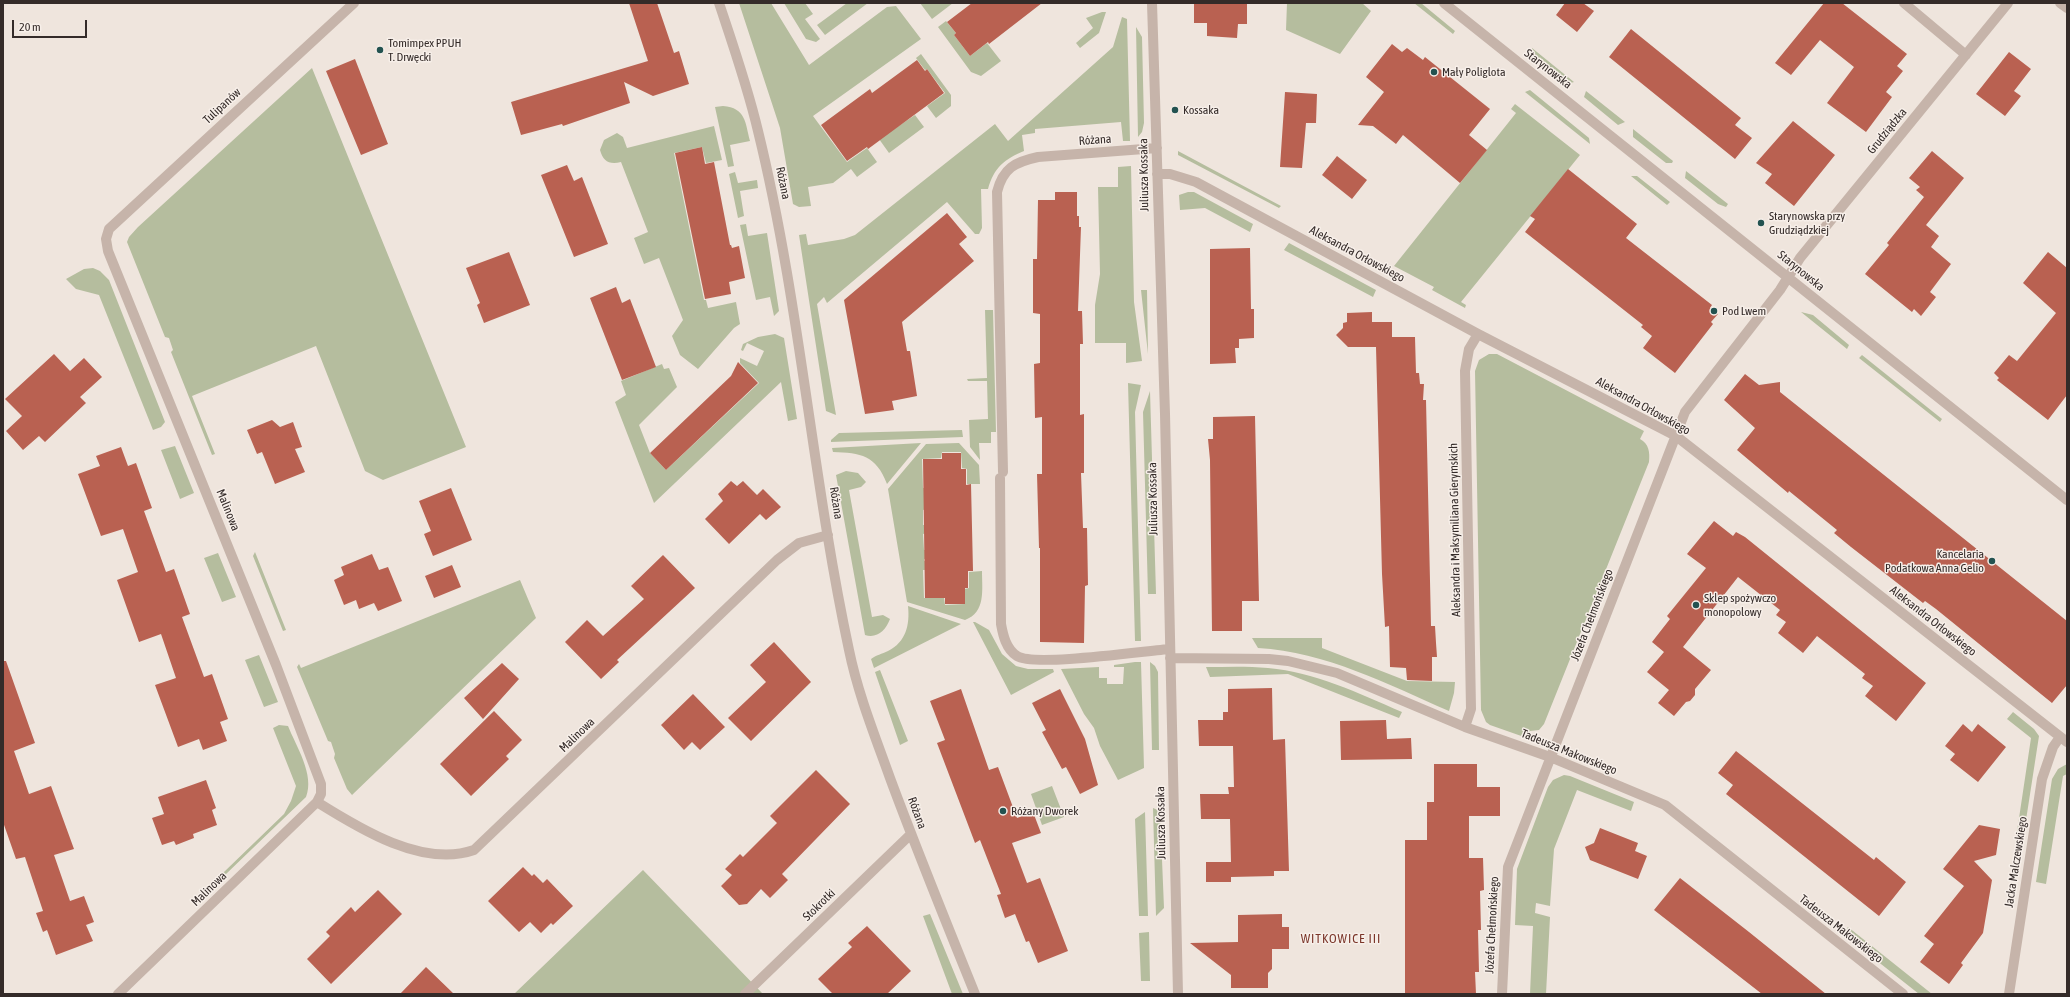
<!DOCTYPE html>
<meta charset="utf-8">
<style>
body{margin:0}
#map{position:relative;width:2070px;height:997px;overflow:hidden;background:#efe5dd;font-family:"Asap Condensed",sans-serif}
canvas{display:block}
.frame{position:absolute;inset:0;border:4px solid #342b29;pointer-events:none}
.scale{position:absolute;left:12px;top:20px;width:75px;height:18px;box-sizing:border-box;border:2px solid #342b29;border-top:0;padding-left:5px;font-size:12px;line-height:14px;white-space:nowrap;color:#342b29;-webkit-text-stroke:3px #f7efe9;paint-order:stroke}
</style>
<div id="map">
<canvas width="2070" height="997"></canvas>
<div class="frame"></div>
<div class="scale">20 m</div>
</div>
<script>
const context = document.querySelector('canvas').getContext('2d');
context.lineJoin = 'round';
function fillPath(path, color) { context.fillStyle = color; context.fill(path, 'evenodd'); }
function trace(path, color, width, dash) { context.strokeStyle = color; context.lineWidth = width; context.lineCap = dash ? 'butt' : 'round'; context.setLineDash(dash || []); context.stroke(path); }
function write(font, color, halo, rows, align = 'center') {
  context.font = font + ' "Asap Condensed",sans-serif'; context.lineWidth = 3; context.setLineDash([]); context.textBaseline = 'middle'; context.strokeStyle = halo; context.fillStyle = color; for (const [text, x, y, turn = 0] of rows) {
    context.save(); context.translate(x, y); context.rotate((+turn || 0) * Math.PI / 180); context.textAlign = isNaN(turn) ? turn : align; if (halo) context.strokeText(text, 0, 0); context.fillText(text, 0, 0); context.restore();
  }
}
fillPath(new Path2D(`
 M 739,3 L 771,3 L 809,65 L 887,7 L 896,6 L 899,10 L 921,39 L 813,116 L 847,162 L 867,148 L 877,162 L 857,177 L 851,169 L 833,183 L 808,187 L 811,206 L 799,207 L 793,204 L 780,128 Z
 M 784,3 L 805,3 L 813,14 L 805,19 L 820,39 L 816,42 L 806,39 Z
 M 847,3 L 868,3 L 825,35 L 817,25 Z
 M 920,3 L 953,3 L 932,19 Z
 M 1287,3 L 1362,3 L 1371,11 L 1340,54 L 1286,30 Z
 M 1414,3 L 1421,3 L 1455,31 L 1453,34 Z
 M 1102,12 L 1106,12 L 1099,33 L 1080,48 L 1076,43 L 1093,28 L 1086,18 Z
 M 1122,17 L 1127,19 L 1130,141 L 1123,141 L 1121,122 L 1035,129 L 1035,133 L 1022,135 L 1024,151 C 1005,159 994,167 988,189 L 981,189 L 982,228 L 979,234 L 975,234 L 947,202 L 827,303 L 824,297 L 817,304 L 836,415 L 826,411 L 799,235 L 806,234 L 808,245 L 844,239 L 855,235 L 995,124 L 1008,141 L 1113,47 Z
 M 946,21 L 956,33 L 954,35 L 970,56 L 987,43 L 1001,61 L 981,76 L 971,72 L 938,27 Z
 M 1136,27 L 1142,37 L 1144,123 L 1142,132 L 1138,137 Z
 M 1532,48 L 1574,82 L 1567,84 L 1531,55 Z
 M 921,54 L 951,95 L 951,106 L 936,118 L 927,106 L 945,93 L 927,69 L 925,70 L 916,58 Z
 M 312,68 L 466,447 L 383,480 L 365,471 L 316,346 L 192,396 L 215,454 L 212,455 L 171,352 L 173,350 L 169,338 L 165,337 L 127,242 L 129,237 L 138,227 Z
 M 1530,90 L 1589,138 L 1590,144 L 1525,92 Z
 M 1586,91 L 1625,122 L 1618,125 L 1584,97 Z
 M 1515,104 L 1580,155 L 1461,302 L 1466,305 L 1465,308 L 1432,290 L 1434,287 L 1394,266 L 1516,113 L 1511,109 Z
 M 723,106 C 746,108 745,122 750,141 L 730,145 L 734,166 L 728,167 L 715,107 Z
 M 915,115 L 924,127 L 889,153 L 879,139 Z
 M 714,126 L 722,160 L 706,163 L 702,147 L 674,153 L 704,300 L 706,300 L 708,308 L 736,302 L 740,324 L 734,328 L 698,369 L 680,355 L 672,336 L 683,320 L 659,258 L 644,264 L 634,238 L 648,232 L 621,162 C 609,165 603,161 600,150 L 604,140 L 617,133 L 623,137 L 627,148 Z
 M 1633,129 L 1673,161 L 1672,163 L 1666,163 L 1633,137 Z
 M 1178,151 L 1281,206 L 1279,208 L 1178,155 Z
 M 1131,166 L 1134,302 L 1142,361 L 1126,363 L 1126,343 L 1095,343 L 1095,305 L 1100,274 L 1098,187 L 1118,187 L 1118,167 Z
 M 1686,171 L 1728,204 L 1726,207 L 1718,204 L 1685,178 Z
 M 735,172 L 738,183 L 757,180 L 758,188 L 740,191 L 744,216 L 738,218 L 729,174 Z
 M 1631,176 L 1637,176 L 1670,202 L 1667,205 Z
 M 1188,192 L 1194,192 L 1253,224 L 1250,232 L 1205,208 L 1180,210 L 1179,195 Z
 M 746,224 L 748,236 L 767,233 L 779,311 L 774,316 L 770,297 L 756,300 L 740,225 Z
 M 1289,243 L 1376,290 L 1373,297 L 1284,250 Z
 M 93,268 L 100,271 L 109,280 L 165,422 L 161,427 L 153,430 L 99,295 L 76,289 L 66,279 L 84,269 Z
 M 1141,290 L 1147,290 L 1148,354 Z
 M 985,310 L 993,310 L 996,432 L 991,432 L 991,443 L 979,443 L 980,460 L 970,447 L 969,420 L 988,419 L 987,381 L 968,381 L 967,379 L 987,378 Z
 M 1801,312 L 1813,315 L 1849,345 L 1847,349 Z
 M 775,334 L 784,338 L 797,419 L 788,421 L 781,382 L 654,503 L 615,402 L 626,395 L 621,381 L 662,364 L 664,369 L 669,368 L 677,387 L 639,425 L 650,453 L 666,470 L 759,383 L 740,363 L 740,358 L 757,366 L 764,351 L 747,343 L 743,351 L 741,350 L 743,344 L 758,337 Z
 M 1489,354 L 1497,354 L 1644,431 L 1640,439 C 1649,444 1650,452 1649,462 L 1544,724 L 1539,730 L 1530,731 L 1527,738 L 1490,725 L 1486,722 L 1481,710 L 1475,371 L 1479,360 Z
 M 1862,355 L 1942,419 L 1940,422 L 1859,358 Z
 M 1128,383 L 1141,385 L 1135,412 L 1141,641 L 1135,641 Z
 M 1150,391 L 1156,594 L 1148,594 L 1143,412 Z
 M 962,430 L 963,437 L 831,442 L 831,440 L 839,433 Z
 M 921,443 L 887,484 C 876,455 861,453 833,452 L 832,448 Z
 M 959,443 L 979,465 L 980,484 L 967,484 L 967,469 L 962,468 L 961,452 L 942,452 L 941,458 L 922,459 L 923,488 L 931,488 L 927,509 L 923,510 L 923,525 L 928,525 L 928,533 L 923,534 L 924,550 L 927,550 L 927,559 L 924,559 L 924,561 L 932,561 L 933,570 L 923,570 L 924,598 L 944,598 L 945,605 L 965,604 L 965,589 L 969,588 L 969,572 L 982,571 C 982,590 986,612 965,620 L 907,602 L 888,489 L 926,444 Z
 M 175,446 L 194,493 L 180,499 L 161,450 Z
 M 846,471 L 858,473 L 866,482 L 861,487 L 849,490 L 872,617 L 883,615 L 890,619 C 886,630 877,639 865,635 L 836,475 Z
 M 255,552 L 286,630 L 283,631 L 253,556 Z
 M 218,553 L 236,597 L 222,602 L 204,558 Z
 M 520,580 L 536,618 L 352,795 L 357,801 L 347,789 L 334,758 L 335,754 L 331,742 L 328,741 L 297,667 L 299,664 L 301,668 Z
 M 908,606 L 961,624 L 874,668 L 871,659 C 876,655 882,654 888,651 C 906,642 910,625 908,606 Z
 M 973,622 L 975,622 L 989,630 L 1002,654 L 1016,666 L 1028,669 L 1053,669 L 1054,672 L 1011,695 Z
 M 1252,638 L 1322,638 L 1322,648 L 1407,681 L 1455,682 L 1454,693 L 1449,711 C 1387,684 1326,652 1258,648 Z
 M 259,655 L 278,702 L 264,707 L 245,660 Z
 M 1135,662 L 1141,662 L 1144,768 L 1118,780 L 1100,746 L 1094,728 L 1084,714 L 1061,669 L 1099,667 L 1099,678 L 1107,678 L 1107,684 L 1123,684 L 1124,667 L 1114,667 L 1114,665 Z
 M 1150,662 L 1155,666 L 1158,672 L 1159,750 L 1152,750 Z
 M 1206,667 C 1226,667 1247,666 1268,668 C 1315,672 1358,693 1402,712 L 1399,718 L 1288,674 L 1210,677 Z
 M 880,670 L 908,741 L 900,745 L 875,672 Z
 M 2013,712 L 2034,729 L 2039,736 L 2022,846 L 2015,845 L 2031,738 L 2007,719 Z
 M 279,725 L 288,726 C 296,746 315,775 306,797 L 199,900 L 195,900 L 284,814 L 291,801 L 296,786 L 273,728 Z
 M 2067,764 L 2067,774 L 2063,776 L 2046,884 L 2036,882 L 2052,779 L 2058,769 Z
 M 1564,775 L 1570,776 L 1634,802 L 1631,811 L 1577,790 L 1554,849 L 1550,906 L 1536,903 L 1535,913 L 1550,917 L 1546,994 L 1530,994 L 1533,926 L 1515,925 L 1517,869 L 1548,787 L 1553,780 Z
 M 1052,786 L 1064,817 L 1042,825 L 1031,794 Z
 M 1153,808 L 1160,811 L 1164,908 L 1156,916 Z
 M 1145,812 L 1148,916 L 1139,916 L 1135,819 Z
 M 643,870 L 762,993 L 514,994 Z
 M 930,914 L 963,994 L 952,994 L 923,916 Z
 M 1848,927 L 1932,994 L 1919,994 L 1843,934 Z
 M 1149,932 L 1150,981 L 1141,981 L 1139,933 Z`), '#b5bd9e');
fillPath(new Path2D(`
 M 629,3 L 657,3 L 674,53 L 679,51 L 689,84 L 653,96 L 624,82 L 630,103 L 563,126 L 562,124 L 521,135 L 511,102 L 648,61 Z
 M 972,3 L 1042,3 L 989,44 L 988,42 L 970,56 L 954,35 L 956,33 L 947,22 Z
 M 1194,3 L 1247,3 L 1247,24 L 1238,24 L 1237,38 L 1207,36 L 1207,23 L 1194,23 Z
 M 1565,3 L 1583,3 L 1594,11 L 1577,32 L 1556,15 Z
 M 1824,3 L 1842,3 L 1907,54 L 1897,66 L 1903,71 L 1886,92 L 1892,97 L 1866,132 L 1827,103 L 1854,67 L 1820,40 L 1791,75 L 1775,63 Z
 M 1631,29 L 1741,118 L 1735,125 L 1752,138 L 1735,159 L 1609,57 Z
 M 1392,44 L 1402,52 L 1407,48 L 1423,60 L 1425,57 L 1490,109 L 1469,135 L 1487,150 L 1460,183 L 1403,135 L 1396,144 L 1373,126 L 1358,125 L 1384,92 L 1366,77 Z
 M 2009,52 L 2031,69 L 2014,91 L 2021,96 L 2005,116 L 1976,94 Z
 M 355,59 L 388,144 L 361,155 L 326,71 Z
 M 917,60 L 925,71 L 927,69 L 944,93 L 868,149 L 867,147 L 847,161 L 821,125 L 870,89 L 872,93 Z
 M 1285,92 L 1317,94 L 1316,123 L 1306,123 L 1302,168 L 1280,167 Z
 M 1793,121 L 1835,155 L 1794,206 L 1765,183 L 1772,174 L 1756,163 Z
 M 702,147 L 705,164 L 714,162 L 730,245 L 731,245 L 732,248 L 739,246 L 745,278 L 729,282 L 731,294 L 705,299 L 675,153 Z
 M 1932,151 L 1964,178 L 1926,225 L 1939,236 L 1931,247 L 1951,264 L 1930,292 L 1936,297 L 1921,316 L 1914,309 L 1912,312 L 1865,274 L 1889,245 L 1887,243 L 1924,197 L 1916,190 L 1920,187 L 1909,178 Z
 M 1337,156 L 1367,180 L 1352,199 L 1322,175 Z
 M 567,165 L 574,181 L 582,177 L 608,244 L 574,257 L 541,175 Z
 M 1568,169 L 1637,224 L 1626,238 L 1712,305 L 1710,308 L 1718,314 L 1711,322 L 1713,324 L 1675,373 L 1643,348 L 1652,336 L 1641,327 L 1643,325 L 1525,232 L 1535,219 L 1530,216 Z
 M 1055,192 L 1077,192 L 1077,216 L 1079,216 L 1079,227 L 1081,227 L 1078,311 L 1082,311 L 1083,344 L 1080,344 L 1080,415 L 1084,414 L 1084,473 L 1081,473 L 1083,528 L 1087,528 L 1088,585 L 1085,586 L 1084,643 L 1040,642 L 1040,548 L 1039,548 L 1037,474 L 1042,474 L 1042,417 L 1035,418 L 1034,364 L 1040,363 L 1040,314 L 1033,313 L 1033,259 L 1037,259 L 1038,200 L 1055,200 Z
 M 947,213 L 967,237 L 959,244 L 974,261 L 902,322 L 907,351 L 910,351 L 917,396 L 892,401 L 894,410 L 865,414 L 844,300 Z
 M 1250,248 L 1251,309 L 1254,309 L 1254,338 L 1239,339 L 1239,348 L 1235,348 L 1236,363 L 1210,364 L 1210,249 Z
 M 509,252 L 530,305 L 484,323 L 477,305 L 480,303 L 466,268 Z
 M 2048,252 L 2067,268 L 2067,395 L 2048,420 L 1997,380 L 1999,378 L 1994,373 L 2009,355 L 2017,361 L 2056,313 L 2023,283 Z
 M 616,287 L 622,303 L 630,299 L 656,367 L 622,380 L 590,298 Z
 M 1372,312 L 1372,322 L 1392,322 L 1392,337 L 1415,337 L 1416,373 L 1419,373 L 1420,384 L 1424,384 L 1423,400 L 1426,400 L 1431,626 L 1435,626 L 1436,643 L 1437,657 L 1432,657 L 1432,681 L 1407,680 L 1406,668 L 1390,667 L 1389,626 L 1385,627 L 1382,574 L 1376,347 L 1348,347 L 1336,335 L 1343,328 L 1343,323 L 1347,322 L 1347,313 Z
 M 54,354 L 70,371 L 84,358 L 102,377 L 80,397 L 86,403 L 45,442 L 39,436 L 23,450 L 6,431 L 22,416 L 5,399 Z
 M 738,362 L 758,383 L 666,470 L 650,453 L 731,376 Z
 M 1745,374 L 1759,385 L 1780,382 L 1780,392 L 2067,621 L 2067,685 L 2052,703 L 1936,609 L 1925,601 L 1923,603 L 1851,547 L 1834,533 L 1837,530 L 1789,491 L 1788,493 L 1737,450 L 1755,428 L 1724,400 Z
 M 1255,416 L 1259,601 L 1242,601 L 1242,631 L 1212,631 L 1210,460 L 1208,439 L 1213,439 L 1213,417 Z
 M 272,420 L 280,427 L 293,422 L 302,447 L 295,449 L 305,472 L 275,484 L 262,452 L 257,454 L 247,430 Z
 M 121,447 L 128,466 L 136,463 L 152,508 L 144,511 L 166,572 L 174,569 L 190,614 L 182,617 L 197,658 L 204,677 L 212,674 L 228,719 L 220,722 L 227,741 L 203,750 L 199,739 L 178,747 L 155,685 L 176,678 L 161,634 L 139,642 L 117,580 L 138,572 L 123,529 L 101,536 L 78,474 L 100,466 L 96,456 Z
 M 942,453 L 961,453 L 961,469 L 966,469 L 966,485 L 971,484 L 973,571 L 968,571 L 968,588 L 965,588 L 965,604 L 945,604 L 945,598 L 925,598 L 923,459 L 942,459 Z
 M 731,481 L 737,486 L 743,481 L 757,495 L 763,489 L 781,507 L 766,520 L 760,514 L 729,544 L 705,519 L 723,501 L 718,494 Z
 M 451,488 L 472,540 L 433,556 L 424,534 L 431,531 L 419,501 Z
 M 1714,521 L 1733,536 L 1736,532 L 1745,537 L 1926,683 L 1896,721 L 1865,696 L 1873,686 L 1862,678 L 1865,674 L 1817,636 L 1803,653 L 1778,633 L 1786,622 L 1776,615 L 1780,610 L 1738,577 L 1683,647 L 1711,670 L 1695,689 L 1695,695 L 1690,701 L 1686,702 L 1674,716 L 1658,703 L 1669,690 L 1647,672 L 1664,652 L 1652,642 L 1670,619 L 1667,616 L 1706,568 L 1687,554 Z
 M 372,554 L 379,570 L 388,567 L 402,601 L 378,611 L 374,603 L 359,609 L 356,600 L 344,605 L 334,580 L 344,575 L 341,567 Z
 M 663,555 L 695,588 L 617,660 L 619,662 L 601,679 L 565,642 L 587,620 L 603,636 L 644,599 L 631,586 Z
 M 452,565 L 461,587 L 434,598 L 425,576 Z
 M 774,642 L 811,682 L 751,741 L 728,718 L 766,682 L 750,665 Z
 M 3,661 L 6,661 L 35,743 L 14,751 L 29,794 L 51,786 L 74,849 L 54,855 L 70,901 L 84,896 L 94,922 L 86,925 L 93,941 L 56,955 L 47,930 L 43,932 L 36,913 L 43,911 L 25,857 L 16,859 L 3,822 Z
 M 502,663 L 519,679 L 483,719 L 464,698 Z
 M 1272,688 L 1273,740 L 1285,739 L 1289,871 L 1274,871 L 1274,876 L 1231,877 L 1231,882 L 1206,882 L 1206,862 L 1231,862 L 1230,819 L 1201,819 L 1200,794 L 1229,794 L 1228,787 L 1234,787 L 1233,746 L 1199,746 L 1198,720 L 1223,720 L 1223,712 L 1228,712 L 1228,689 Z
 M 961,689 L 989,770 L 998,767 L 1017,818 L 1033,812 L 1041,833 L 1012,843 L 1027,883 L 1040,878 L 1068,951 L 1038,963 L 1029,941 L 1026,942 L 1015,914 L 1005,918 L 997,895 L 1001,894 L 980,840 L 975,843 L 937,743 L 945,740 L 930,701 Z
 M 1060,689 L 1085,739 L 1098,785 L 1080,794 L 1066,767 L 1062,769 L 1042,732 L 1046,730 L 1032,703 Z
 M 693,694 L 725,727 L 700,750 L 692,742 L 684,750 L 661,725 Z
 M 494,711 L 522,740 L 506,756 L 509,759 L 471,796 L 440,764 Z
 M 1386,720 L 1387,739 L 1411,738 L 1412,759 L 1341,760 L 1340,721 Z
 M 1963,724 L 1972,732 L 1978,724 L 2006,747 L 1978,782 L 1950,760 L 1955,754 L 1945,746 Z
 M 1736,751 L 1874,860 L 1876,857 L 1906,882 L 1879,916 L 1726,794 L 1733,785 L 1718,773 Z
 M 1434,764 L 1477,764 L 1477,787 L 1500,787 L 1500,816 L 1469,816 L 1469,858 L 1483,858 L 1484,890 L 1480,891 L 1481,930 L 1478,930 L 1479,972 L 1475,972 L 1476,994 L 1405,994 L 1405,840 L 1427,840 L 1427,802 L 1434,802 Z
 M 816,770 L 850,804 L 782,874 L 788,880 L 770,898 L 761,889 L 747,904 L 739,905 L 721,886 L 732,875 L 725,869 L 740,854 L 743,857 L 777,823 L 770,816 Z
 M 206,780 L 216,808 L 212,810 L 217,825 L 193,834 L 194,838 L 176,845 L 174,841 L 162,845 L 152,818 L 164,814 L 158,797 Z
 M 1979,825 L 2000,829 L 1996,855 L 1974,861 L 1992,880 L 1983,933 L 1961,963 L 1963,965 L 1949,984 L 1920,962 L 1934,944 L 1924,936 L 1964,886 L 1943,869 Z
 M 1600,828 L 1638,843 L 1635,851 L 1647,856 L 1638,879 L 1590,860 L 1585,847 L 1594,843 Z
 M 523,867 L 532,876 L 534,874 L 543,883 L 547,879 L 573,906 L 553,925 L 551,923 L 541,933 L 530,922 L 519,932 L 488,901 Z
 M 1680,878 L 1749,932 L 1826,994 L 1762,994 L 1654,910 Z
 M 378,890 L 402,914 L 331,984 L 307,959 L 330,936 L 326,932 L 351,907 L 355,912 Z
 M 1282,914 L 1282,927 L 1289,927 L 1289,949 L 1272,949 L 1272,969 L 1268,973 L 1268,988 L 1231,988 L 1231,975 L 1190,943 L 1238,942 L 1238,915 Z
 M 867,926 L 911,971 L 887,994 L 833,994 L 818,979 L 852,947 L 848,943 Z
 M 426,967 L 454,994 L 400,994 Z`), '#b96151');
trace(new Path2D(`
 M 719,3 C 733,45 748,88 758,131 C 800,302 812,478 849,650 C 858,694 875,736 890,778 C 917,851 946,922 975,994
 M 1152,3 L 1165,414 L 1178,994
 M 1444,3 L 2067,500
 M 1904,3 L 1966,55
 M 2060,3 L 2067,8
 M 1157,174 L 1170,174 L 1196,182 L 1478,334 L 1676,436 L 2067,742
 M 1003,472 L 997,192 C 1003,168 1015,162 1038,157 L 1157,148
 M 1000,478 L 1001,624 C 1003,635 1006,649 1017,656 C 1034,667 1144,651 1170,649
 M 1170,658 L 1269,659 L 1288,661 L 1337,673 L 1465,727 L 1550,757 L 1665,805 L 1903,994
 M 1465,727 L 1471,709 L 1465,371 L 1469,349 L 1478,334
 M 317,802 C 360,829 423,868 474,850 L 777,560 L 799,543 L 828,535
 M 118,994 L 317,802 L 321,794 L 321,784 L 276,665 L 108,251 L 106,239 L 109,229 L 354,3
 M 745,994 L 911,834
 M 1502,994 L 1508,867 L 1685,412 L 1780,290 L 1800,258 L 2008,3
 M 2009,994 L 2042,779 L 2053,747 L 2060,737`), '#c6b4aa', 10);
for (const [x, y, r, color] of [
 [380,50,4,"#235250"],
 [1434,72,4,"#235250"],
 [1175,110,4,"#235250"],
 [1761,223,4,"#235250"],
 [1714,311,4,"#235250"],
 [1992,561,4,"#235250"],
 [1696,605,4,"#235250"],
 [1003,811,4,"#235250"]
]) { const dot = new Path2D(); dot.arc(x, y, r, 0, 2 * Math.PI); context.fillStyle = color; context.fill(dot); trace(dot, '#f7efe9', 1.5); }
write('12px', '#342b29', '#f7efe9', [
 ["Tomimpex PPUH",388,43],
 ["T. Drwęcki",388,57],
 ["Mały Poliglota",1442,72],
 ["Kossaka",1183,110],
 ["Starynowska przy",1769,216],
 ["Grudziądzkiej",1769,230],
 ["Pod Lwem",1722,311],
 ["Kancelaria",1984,554,"right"],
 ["Podatkowa Anna Gelio",1984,568,"right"],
 ["Sklep spożywczo",1704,598],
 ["monopolowy",1704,612],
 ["Różany Dworek",1011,811]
], 'left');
write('12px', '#342b29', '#f7efe9', [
 ["Starynowska",1548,69,38],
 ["Tulipanów",222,106,-43],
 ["Grudziądzka",1887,131,-51],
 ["Różana",1095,140,-4],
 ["Juliusza Kossaka",1144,175,-91],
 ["Różana",783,183,78],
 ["Aleksandra Orłowskiego",1357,254,28],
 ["Starynowska",1801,271,39],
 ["Aleksandra Orłowskiego",1643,406,29],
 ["Juliusza Kossaka",1153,499,-91],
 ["Różana",836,503,81],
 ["Malinowa",228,510,68],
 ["Aleksandra i Maksymiliana Gierymskich",1455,530,-91],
 ["Józefa Chełmońskiego",1592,615,-69],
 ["Aleksandra Orłowskiego",1933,621,38],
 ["Malinowa",577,735,-44],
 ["Tadeusza Makowskiego",1569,752,22],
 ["Różana",917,813,70],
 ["Juliusza Kossaka",1161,823,-91],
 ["Jacka Malczewskiego",2016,862,-81],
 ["Malinowa",209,889,-44],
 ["Stokrotki",819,905,-44],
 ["Józefa Chełmońskiego",1492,925,-87],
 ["Tadeusza Makowskiego",1841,929,38]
]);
context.letterSpacing = '1px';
write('13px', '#7b362a', '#f7efe9', [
 ["WITKOWICE III",1341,939]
]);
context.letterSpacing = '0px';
</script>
